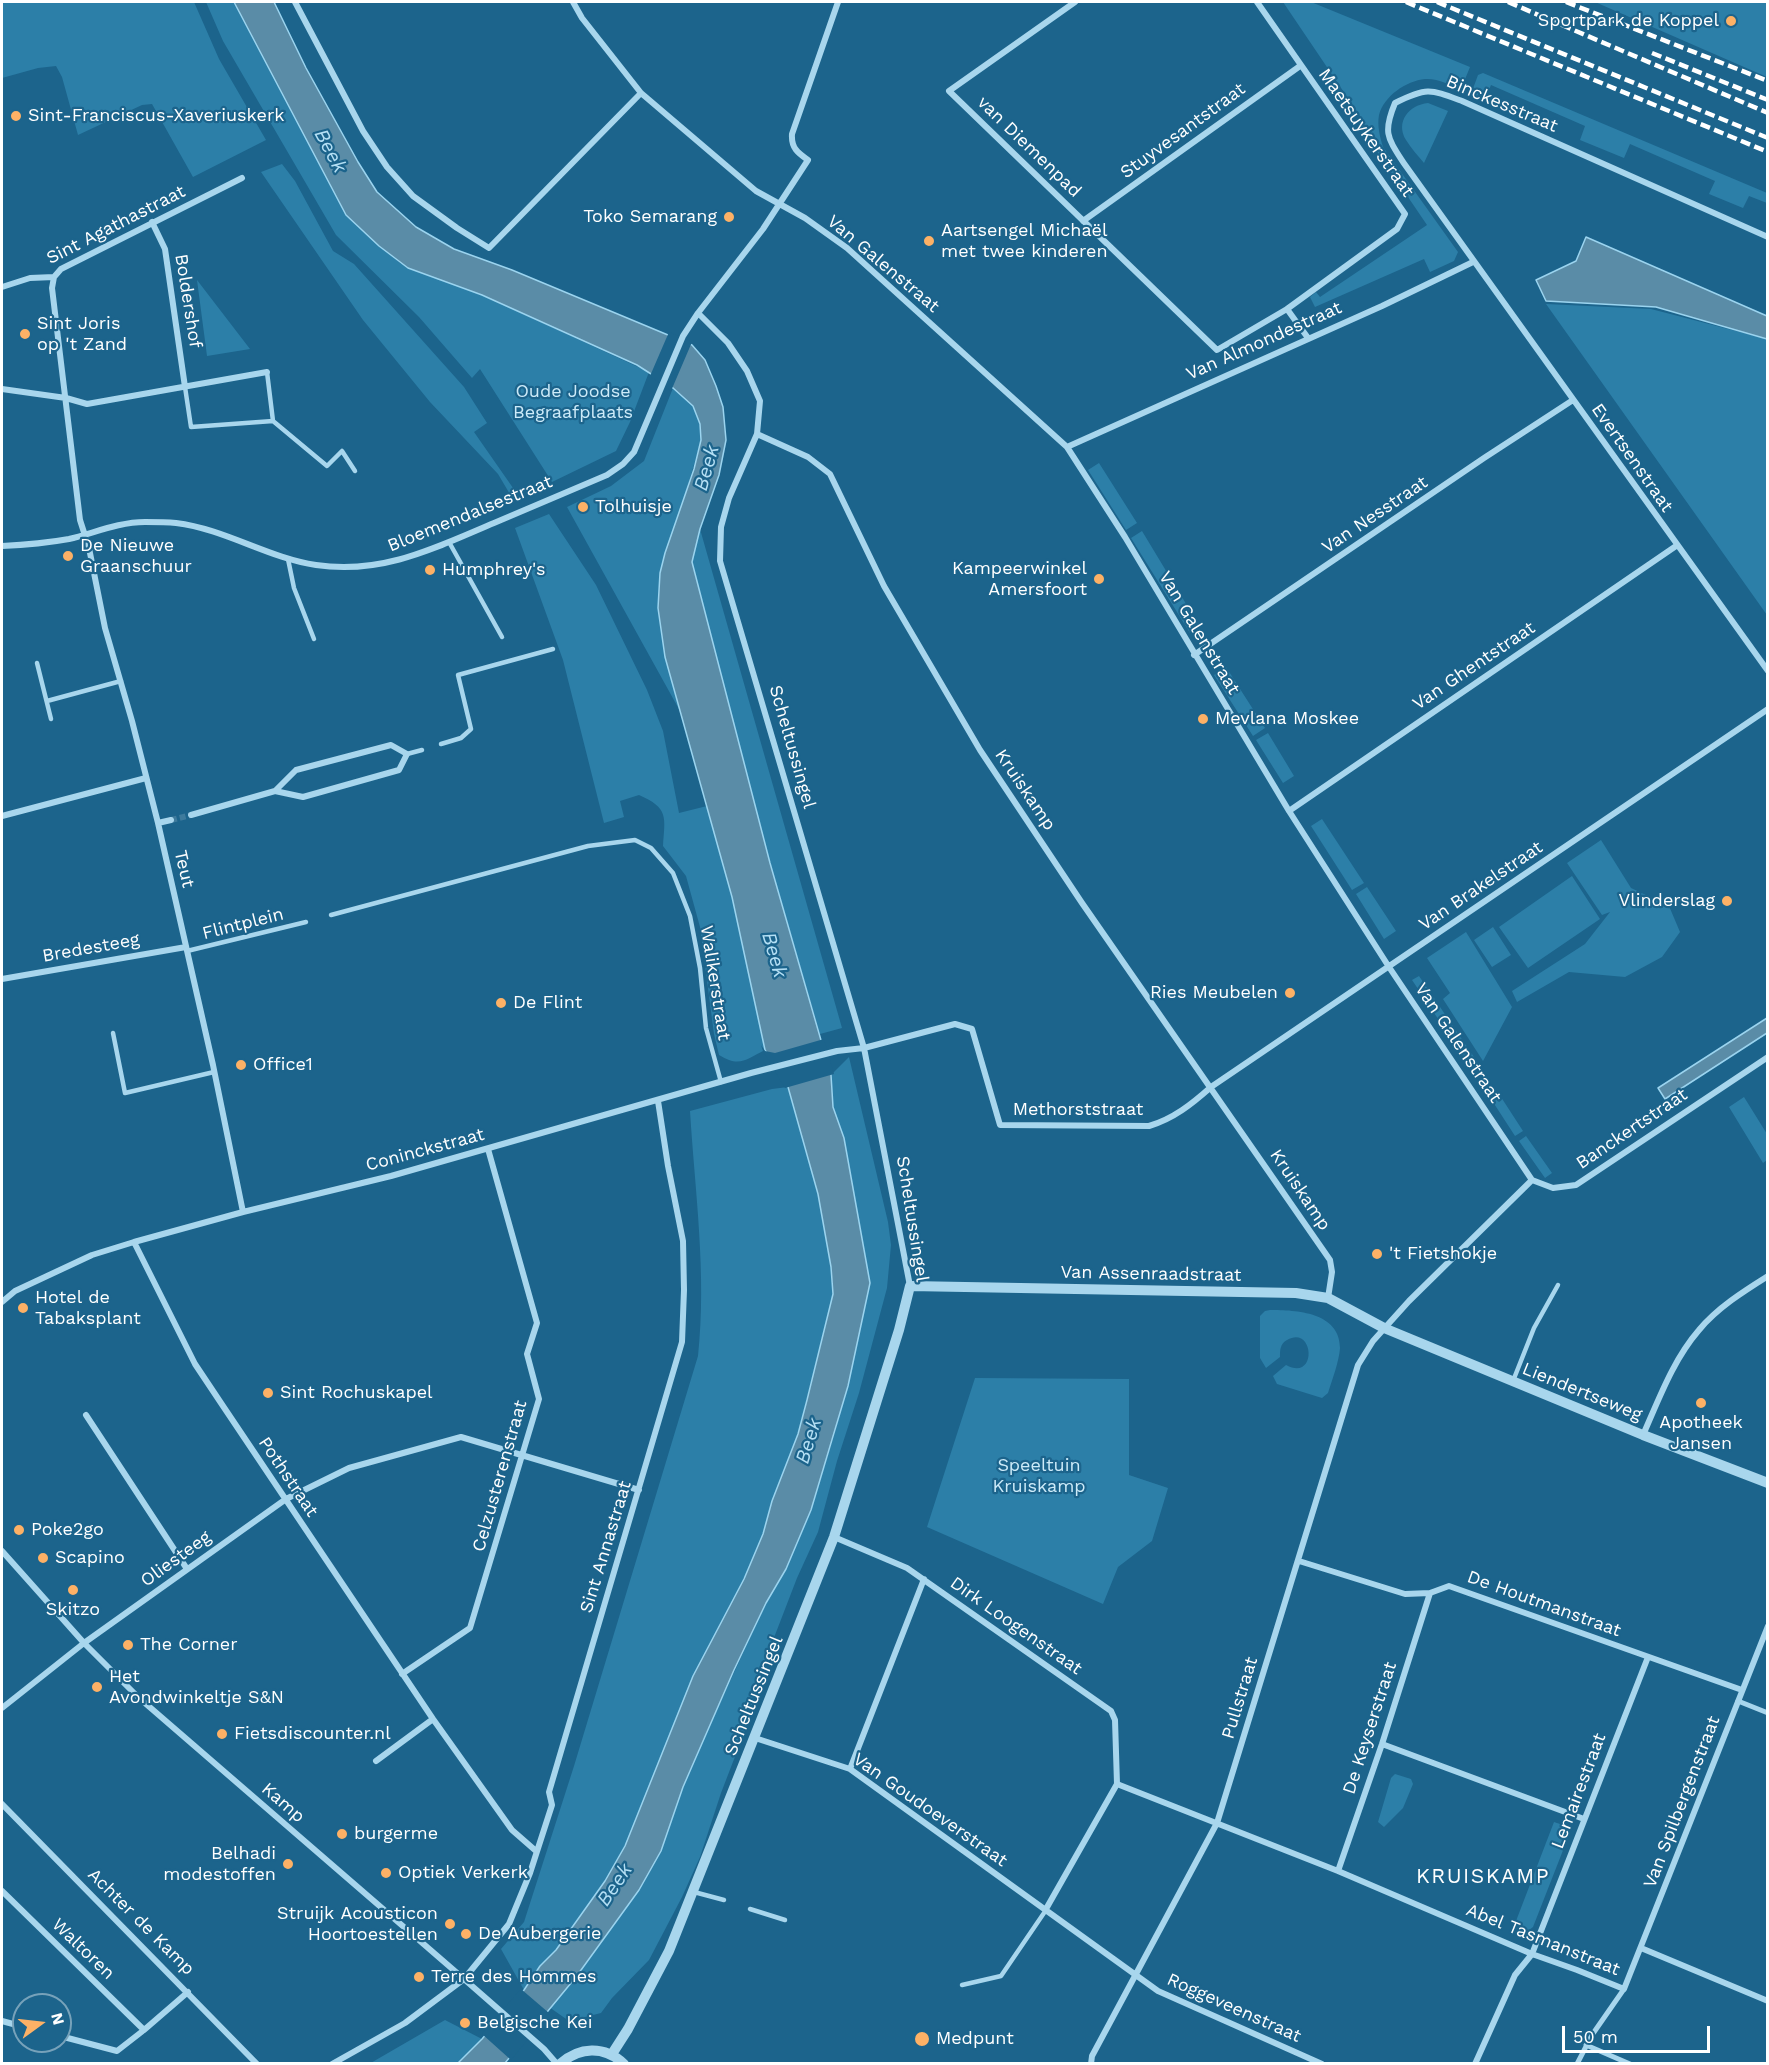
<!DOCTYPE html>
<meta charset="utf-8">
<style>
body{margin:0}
#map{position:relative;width:1769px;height:2065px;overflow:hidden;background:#1c648c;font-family:"Work Sans",sans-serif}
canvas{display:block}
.frame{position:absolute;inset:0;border:3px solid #fff;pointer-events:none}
.north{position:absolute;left:12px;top:1993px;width:60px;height:60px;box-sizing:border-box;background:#1c648c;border:2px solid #77a2ba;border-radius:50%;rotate:75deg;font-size:16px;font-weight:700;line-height:24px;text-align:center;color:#fff}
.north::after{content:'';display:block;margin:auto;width:21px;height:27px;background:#fdb166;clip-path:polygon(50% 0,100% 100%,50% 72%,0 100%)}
.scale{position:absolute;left:1562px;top:2026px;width:148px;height:27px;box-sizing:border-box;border:3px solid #fff;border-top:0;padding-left:8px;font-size:18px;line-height:21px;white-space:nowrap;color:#fff;-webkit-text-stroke:4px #1c648c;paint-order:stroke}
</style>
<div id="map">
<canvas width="1769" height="2065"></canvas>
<div class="frame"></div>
<div class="north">N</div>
<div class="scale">50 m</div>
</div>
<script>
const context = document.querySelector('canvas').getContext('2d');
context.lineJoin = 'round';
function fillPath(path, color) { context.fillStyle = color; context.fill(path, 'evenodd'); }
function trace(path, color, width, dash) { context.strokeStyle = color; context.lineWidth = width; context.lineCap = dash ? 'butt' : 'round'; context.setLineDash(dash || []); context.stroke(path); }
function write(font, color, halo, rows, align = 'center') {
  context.font = font + ' "Work Sans",sans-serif'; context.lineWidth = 4.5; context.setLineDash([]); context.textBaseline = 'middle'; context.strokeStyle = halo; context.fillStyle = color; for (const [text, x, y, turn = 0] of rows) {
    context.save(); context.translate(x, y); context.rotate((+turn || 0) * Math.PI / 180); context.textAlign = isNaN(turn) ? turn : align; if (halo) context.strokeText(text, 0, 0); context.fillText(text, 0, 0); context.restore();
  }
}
fillPath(new Path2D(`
 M 2,2 L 194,2 L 219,59 L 266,140 L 193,177 L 152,104 L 142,105 L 78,135 L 62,77 L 56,66 L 38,68 L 2,78 Z
 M 206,2 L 234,2 L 346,215 L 400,263 L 482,295 L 649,372 L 630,422 L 616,451 L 552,482 L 480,369 L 472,378 L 419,317 L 336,235 L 223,41 Z
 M 1283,2 L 1311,2 L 1470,67 L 1461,89 C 1451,85 1437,78 1425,79 C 1406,81 1384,96 1379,115 C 1377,126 1380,137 1383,147 L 1458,252 L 1454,261 L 1430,272 L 1424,259 L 1315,307 L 1310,297 L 1316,292 L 1320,297 L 1427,225 L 1359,125 L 1360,116 Z
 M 1595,2 L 1767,2 L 1767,77 Z
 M 1483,73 L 1767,193 L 1767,203 L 1749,196 L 1743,208 L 1709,194 L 1715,181 L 1630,144 L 1624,158 L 1580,140 L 1585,126 L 1491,85 L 1485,100 L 1471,94 L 1478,75 Z
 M 1428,103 L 1448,111 L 1424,163 C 1418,156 1411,148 1406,140 C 1395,122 1409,105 1428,103 Z
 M 282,164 L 295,181 L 333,251 L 354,264 L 464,387 L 487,423 L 474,432 L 520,498 L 514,501 L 498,474 L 430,402 L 363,320 L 261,172 Z
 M 197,280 L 250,349 L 207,356 Z
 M 1546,304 L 1651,309 L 1767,339 L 1767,615 Z
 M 673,388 L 693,405 L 700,424 L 701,440 L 683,503 L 665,657 L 680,711 L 567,507 L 611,486 L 644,461 Z
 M 1099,463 L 1137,523 L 1126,530 L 1088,470 Z
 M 549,514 L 596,585 L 647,690 L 663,731 L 679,813 L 707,806 L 732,897 L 765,1050 C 746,1059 740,1068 719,1055 L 714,1034 L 700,927 L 686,876 L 663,846 C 665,817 669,808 639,795 L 620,801 L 624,817 L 604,823 L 563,660 L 515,528 Z
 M 700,529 L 842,1028 L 820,1034 L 770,863 L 695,577 L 692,562 Z
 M 1142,531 L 1200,627 L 1190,633 L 1131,538 Z
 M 1226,667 L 1265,728 L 1253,736 L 1214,675 Z
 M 1268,733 L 1294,776 L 1283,783 L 1256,740 Z
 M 1322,819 L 1364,883 L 1352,890 L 1311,826 Z
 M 1601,840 L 1631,888 L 1669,906 L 1680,932 L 1662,957 L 1625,977 L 1569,972 L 1517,1002 L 1512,991 L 1585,944 L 1610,912 L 1602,915 L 1567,863 Z
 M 1572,876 L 1600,919 L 1528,968 L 1499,927 Z
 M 1367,887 L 1396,931 L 1384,939 L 1356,894 Z
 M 1493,927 L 1511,955 L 1492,967 L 1474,940 Z
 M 1466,932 L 1512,1007 L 1483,1061 L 1443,999 L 1450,993 L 1427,958 Z
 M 1419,976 L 1478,1063 L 1471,1068 L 1412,980 Z
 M 849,1057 L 888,1222 L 891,1245 L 887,1288 L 859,1393 L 837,1461 L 818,1532 L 797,1578 L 760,1674 L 746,1728 L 721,1793 L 700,1857 L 682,1897 L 649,1960 L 612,1998 L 601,2013 L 569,2021 L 549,2007 L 576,1977 L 639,1890 L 661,1851 L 683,1787 L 704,1738 L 766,1603 L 786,1569 L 811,1510 L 835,1432 L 854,1356 L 867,1265 L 844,1138 L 833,1107 L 831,1075 Z
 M 788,1087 L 818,1194 L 831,1267 L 833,1294 L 798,1434 L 772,1501 L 763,1534 L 744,1579 L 693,1676 L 625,1846 L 605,1881 L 570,1931 L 556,1950 L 540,1966 L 524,1990 L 501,1949 L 524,1922 L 574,1766 L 698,1356 C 707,1274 695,1192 690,1111 L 772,1089 Z
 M 1499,1094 L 1523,1131 L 1515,1136 L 1491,1099 Z
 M 1744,1097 L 1767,1134 L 1767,1160 L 1763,1163 L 1729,1107 Z
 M 1526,1136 L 1552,1173 L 1545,1178 L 1519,1141 Z
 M 1270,1310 C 1296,1310 1340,1312 1340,1348 C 1339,1362 1332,1380 1328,1393 L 1322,1398 L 1277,1384 L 1273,1376 L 1286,1365 C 1318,1382 1314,1324 1287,1340 C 1280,1344 1280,1350 1280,1357 L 1266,1368 L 1260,1358 L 1260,1316 L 1265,1311 Z
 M 975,1378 L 1129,1379 L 1129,1475 L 1168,1488 L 1152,1541 L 1118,1567 L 1103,1604 L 927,1527 Z
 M 1395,1774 L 1411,1779 L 1413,1784 L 1403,1808 L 1384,1827 L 1378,1822 L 1391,1778 Z
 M 1554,1822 L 1569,1827 L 1569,1835 L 1533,1927 L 1529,1930 L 1521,1928 L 1516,1921 Z
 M 445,2020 L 482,2039 L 458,2063 L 369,2064 Z`), '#2c7fa8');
const water = new Path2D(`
 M 234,2 L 274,2 L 306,68 L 358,162 L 377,192 L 416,227 L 454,249 L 512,270 L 692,345 L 705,360 L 716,386 L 723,407 L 726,440 L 719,475 L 700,529 L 692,562 L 770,863 L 831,1075 L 833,1107 L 844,1138 L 870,1283 L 848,1386 L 811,1510 L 786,1569 L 766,1603 L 734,1670 L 683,1787 L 661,1851 L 639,1890 L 576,1977 L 505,2063 L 458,2063 L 482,2039 L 524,1990 L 540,1966 L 556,1950 L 605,1881 L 625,1846 L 693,1676 L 744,1579 L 763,1534 L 772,1501 L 798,1434 L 807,1400 L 833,1294 L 831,1267 L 818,1194 L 788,1087 L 765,1050 L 732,897 L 665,657 L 658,608 L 660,573 L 665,553 L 694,469 L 701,440 L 700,424 L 693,406 L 673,388 L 637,365 L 482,295 L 408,268 L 379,246 L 346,215 Z
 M 1586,237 L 1767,316 L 1767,339 L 1656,307 L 1546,301 L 1536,280 L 1576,261 Z
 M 1767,1018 L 1767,1033 L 1665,1099 L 1658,1088 Z`);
fillPath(water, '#5a8ca7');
trace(water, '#9bd4ef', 1.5);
fillPath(new Path2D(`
 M 669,332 L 692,342 L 671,391 L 650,376 Z
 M 824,1039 L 834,1074 L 785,1088 L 763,1051 L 761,1045 L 765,1051 L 775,1053 Z
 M 521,1989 L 549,2013 L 511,2060 L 482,2034 Z`), '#1c648c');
trace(new Path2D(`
 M 171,820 L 191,815`), '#3e7b9d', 6, [6, 3]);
trace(new Path2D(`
 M 185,387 L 191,427 L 273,421 L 267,372
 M 273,421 L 327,466 L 342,451 L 355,471
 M 449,542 L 502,637
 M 288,559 L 294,588 L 314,639
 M 37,663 L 51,719
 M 47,701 L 121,681
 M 441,744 L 461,738 L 471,729 L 458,675 L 553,649
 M 407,754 L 422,750
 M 331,915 L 588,846 L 635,840 L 651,848 L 673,873 L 690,916 L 700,968 L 706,1028 L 721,1082
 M 187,951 L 306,922
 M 113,1033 L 125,1093 L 214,1072
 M 1513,1381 L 1534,1328 L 1558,1285
 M 694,1892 L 724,1900
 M 750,1909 L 785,1920
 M 962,1985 L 1001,1976 L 1046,1910`), '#a8d6ed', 4.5);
trace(new Path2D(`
 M 1738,1701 L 1768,1713
 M 1586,2045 L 1630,2064
 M 1577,2064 L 1592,2035 L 1624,1989`), '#a8d6ed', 5);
trace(new Path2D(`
 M 295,2 L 363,131 L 387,167 L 413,196 L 457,228 L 489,248 L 641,93
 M 573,2 L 582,18 L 641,93 L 756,191 L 805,218 L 847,248 L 1067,447 L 1125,537 L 1289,811 L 1389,967 L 1532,1180
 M 1075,2 L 949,91 L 1217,350 L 1287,309
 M 1257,2 L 1405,214 L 1397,229 L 1287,309 L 1308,338
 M 1083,221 L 1300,66
 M 152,222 L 165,249 L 185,387
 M 1768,237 L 1462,101 C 1430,89 1427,87 1395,103 C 1383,132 1387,137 1403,162 L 1768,671
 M 54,277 L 52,288 L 80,520 L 89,548 L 105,628 L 132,721 L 158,823 L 213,1065 L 243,1212
 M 2,287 L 30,278 L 54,277 L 61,269 L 242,178
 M 698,313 L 728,343 L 747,371 L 760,401 L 757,434 L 729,498 L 721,527 L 720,561 L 864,1048 L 910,1286
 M 2,389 L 66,398 L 87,404 L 267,372
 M 757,434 L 808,457 L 830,474 L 884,586 L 980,750 L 1082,903 L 1330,1260 L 1332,1272 L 1328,1298
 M 1067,447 L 1382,306 L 1473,262
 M 2,546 C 24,545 47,543 69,539 C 94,533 119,522 145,522 C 155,522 166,522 176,523 C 225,529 268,558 316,565 C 382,575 435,548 494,523 C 532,507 569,491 607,475 L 623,464 L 634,452 L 683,336 L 698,313 L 763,229 L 808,160 C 798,153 791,148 792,134 L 838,2
 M 1194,655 L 1484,458 L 1573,400
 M 1289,811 L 1676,546
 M 191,815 L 275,791 L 303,797 L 399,770 L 407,754 L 391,745 L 296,770 L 275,791
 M 2,816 L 146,778
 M 158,823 L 171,820
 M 2,979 L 186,947
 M 1532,1180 L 1553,1188 L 1576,1185 L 1768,1057
 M 134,1242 L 195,1364 L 223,1406 L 433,1719 L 512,1830 L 536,1851
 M 2,1302 L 15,1291 L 92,1255 L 134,1242 L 243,1212 L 391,1176 L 751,1073 L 837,1051 L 864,1048 L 955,1024 L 972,1029 L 1000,1125 L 1149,1126 C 1173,1119 1192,1104 1211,1087 L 1768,709
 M 86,1415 L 187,1569
 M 1643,1435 C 1659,1399 1673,1360 1699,1330 C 1717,1308 1744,1291 1768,1276
 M 834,1537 L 907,1568 L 1111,1711 L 1115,1720 L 1117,1784 L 1046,1909
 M 2,1551 L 84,1643 L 138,1697 L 464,1979 L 544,2049 L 557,2064
 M 1299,1561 L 1405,1594 L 1430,1593 L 1449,1586 L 1742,1690
 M 402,1674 L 470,1628 L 539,1399 L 527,1354 L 537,1323 L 488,1149
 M 2,1708 L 84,1643 L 286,1499 L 349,1468 L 461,1437 L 639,1490
 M 755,1738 L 850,1769 L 1158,1991 L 1322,2064
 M 1382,1744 L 1584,1819
 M 376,1761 L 433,1719
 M 850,1769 L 924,1579
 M 1117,1784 L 1338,1871 L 1532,1954 L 1577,1970 L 1624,1989 L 1768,1626
 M 2,1804 L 257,2064
 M 1338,1871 L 1382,1744 L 1430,1593
 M 2,1891 L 144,2030 L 117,2051 L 60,2036
 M 1641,1948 L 1768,2001
 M 2,2021 L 24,2027
 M 144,2030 L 188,1992
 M 332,2064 L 405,2023 L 464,1979 L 509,1924 L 530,1873 L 552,1805 L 549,1792 L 682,1342 L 684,1290 L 683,1241 L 668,1166 L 658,1101
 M 1091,2064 L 1092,2056 L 1217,1823 L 1358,1365 L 1373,1341 L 1409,1301 L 1532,1180
 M 1475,2064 L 1515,1975 L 1532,1954 L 1648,1657`), '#a8d6ed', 6);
trace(new Path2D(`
 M 612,2054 L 628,2029 L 669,1951 L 834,1537 L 899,1330 L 910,1286 L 1296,1293 L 1328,1298 L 1384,1328 L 1643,1435 L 1768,1483
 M 560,2064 C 579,2047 604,2045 624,2064`), '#a8d6ed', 10);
trace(new Path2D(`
 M 1406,2 L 1768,152
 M 1437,2 L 1768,138
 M 1508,2 L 1768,113
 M 1566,2 L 1768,81
 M 1652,53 L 1768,100`), '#fff', 4.5, [10, 4.5]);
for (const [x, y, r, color] of [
 [1731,21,6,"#fdb166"],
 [16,116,6,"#fdb166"],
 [729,217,6,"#fdb166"],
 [929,241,6,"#fdb166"],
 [25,334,6,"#fdb166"],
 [583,507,6,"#fdb166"],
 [68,556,6,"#fdb166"],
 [430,570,6,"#fdb166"],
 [1099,579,6,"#fdb166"],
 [1203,719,6,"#fdb166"],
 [1727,901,6,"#fdb166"],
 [1290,993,6,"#fdb166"],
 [501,1003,6,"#fdb166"],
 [241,1065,6,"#fdb166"],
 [1377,1254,6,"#fdb166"],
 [23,1308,6,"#fdb166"],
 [268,1393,6,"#fdb166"],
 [1701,1403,6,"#fdb166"],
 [19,1530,6,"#fdb166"],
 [43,1558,6,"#fdb166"],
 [73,1590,6,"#fdb166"],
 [128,1645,6,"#fdb166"],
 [97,1687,6,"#fdb166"],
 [222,1734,6,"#fdb166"],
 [342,1834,6,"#fdb166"],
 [288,1864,6,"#fdb166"],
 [386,1873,6,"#fdb166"],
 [450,1924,6,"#fdb166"],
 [466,1934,6,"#fdb166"],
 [419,1977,6,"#fdb166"],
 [465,2023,6,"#fdb166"],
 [922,2039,8,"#fdb166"]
]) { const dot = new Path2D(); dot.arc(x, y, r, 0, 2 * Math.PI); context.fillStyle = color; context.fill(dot); trace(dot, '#1c648c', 2); }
write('18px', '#fff', '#1c648c', [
 ["Sportpark de Koppel",1719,21,"right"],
 ["Sint-Franciscus-Xaveriuskerk",28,116],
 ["Toko Semarang",717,217,"right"],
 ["Aartsengel Michaël",941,231],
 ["met twee kinderen",941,252],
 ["Sint Joris",37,324],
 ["op 't Zand",37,345],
 ["Tolhuisje",595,507],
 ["De Nieuwe",80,546],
 ["Graanschuur",80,567],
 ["Kampeerwinkel",1087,569,"right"],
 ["Amersfoort",1087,590,"right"],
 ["Humphrey's",442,570],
 ["Mevlana Moskee",1215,719],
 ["Vlinderslag",1715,901,"right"],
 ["Ries Meubelen",1278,993,"right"],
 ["De Flint",513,1003],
 ["Office1",253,1065],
 ["'t Fietshokje",1389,1254],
 ["Hotel de",35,1298],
 ["Tabaksplant",35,1319],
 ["Sint Rochuskapel",280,1393],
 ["Apotheek",1701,1423,"center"],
 ["Jansen",1701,1444,"center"],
 ["Poke2go",31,1530],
 ["Scapino",55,1558],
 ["Skitzo",73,1610,"center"],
 ["The Corner",140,1645],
 ["Het",109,1677],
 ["Avondwinkeltje S&N",109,1698],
 ["Fietsdiscounter.nl",234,1734],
 ["burgerme",354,1834],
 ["Belhadi",276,1854,"right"],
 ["modestoffen",276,1875,"right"],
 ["Optiek Verkerk",398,1873],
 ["Struijk Acousticon",438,1914,"right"],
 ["Hoortoestellen",438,1935,"right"],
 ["De Aubergerie",478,1934],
 ["Terre des Hommes",431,1977],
 ["Belgische Kei",477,2023],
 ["Medpunt",936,2039]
], 'left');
write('18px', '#fff', '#1c648c', [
 ["Binckesstraat",1502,104,23],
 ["Stuyvesantstraat",1183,131,-36],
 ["Maetsuykerstraat",1366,133,55],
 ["van Diemenpad",1029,147,44],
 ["Sint Agathastraat",116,225,-27],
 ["Van Galenstraat",883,264,40],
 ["Boldershof",188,301,81],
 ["Van Almondestraat",1264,341,-24],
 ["Evertsenstraat",1632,458,55],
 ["Bloemendalsestraat",470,514,-22],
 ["Van Nesstraat",1375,515,-34],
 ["Van Galenstraat",1199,633,59],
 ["Van Ghentstraat",1474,666,-34],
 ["Scheltussingel",792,747,74],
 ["Kruiskamp",1025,790,56],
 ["Teut",184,869,77],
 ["Van Brakelstraat",1481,886,-34],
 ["Flintplein",243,924,-14],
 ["Bredesteeg",91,948,-10],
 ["Walikerstraat",715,983,81],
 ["Van Galenstraat",1458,1043,56],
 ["Methorststraat",1078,1110],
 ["Banckertstraat",1632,1129,-34],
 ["Coninckstraat",425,1150,-15],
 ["Kruiskamp",1300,1190,56],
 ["Scheltussingel",912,1219,81],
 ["Van Assenraadstraat",1151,1274,1],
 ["Liendertseweg",1582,1392,22],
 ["Celzusterenstraat",500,1476,-74],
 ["Pothstraat",288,1477,56],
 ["Sint Annastraat",606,1547,-73],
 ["Oliesteeg",176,1559,-36],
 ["De Houtmanstraat",1544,1604,20],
 ["Dirk Loogenstraat",1016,1626,35],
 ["Scheltussingel",754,1696,-68],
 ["Pullstraat",1240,1698,-73],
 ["De Keyserstraat",1370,1728,-72],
 ["Lemairestraat",1579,1791,-69],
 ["Van Spilbergenstraat",1682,1802,-69],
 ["Kamp",283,1803,41],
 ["Van Goudoeverstraat",930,1810,35],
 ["Achter de Kamp",141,1922,45],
 ["Abel Tasmanstraat",1543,1940,22],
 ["Waltoren",83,1949,44],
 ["Roggeveenstraat",1234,2008,24]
]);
write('18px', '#cdebf9', '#1c648c', [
 ["Oude Joodse",573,392],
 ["Begraafplaats",573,413],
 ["Speeltuin",1039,1466],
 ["Kruiskamp",1039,1487]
]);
write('italic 20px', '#b4dff4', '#1c648c', [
 ["Beek",330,151,62],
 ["Beek",707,468,-74],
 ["Beek",774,955,74],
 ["Beek",809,1441,-73],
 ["Beek",615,1885,-56]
]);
context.letterSpacing = '1.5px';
write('21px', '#fff', '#1c648c', [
 ["KRUISKAMP",1483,1877]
]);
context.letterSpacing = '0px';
</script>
